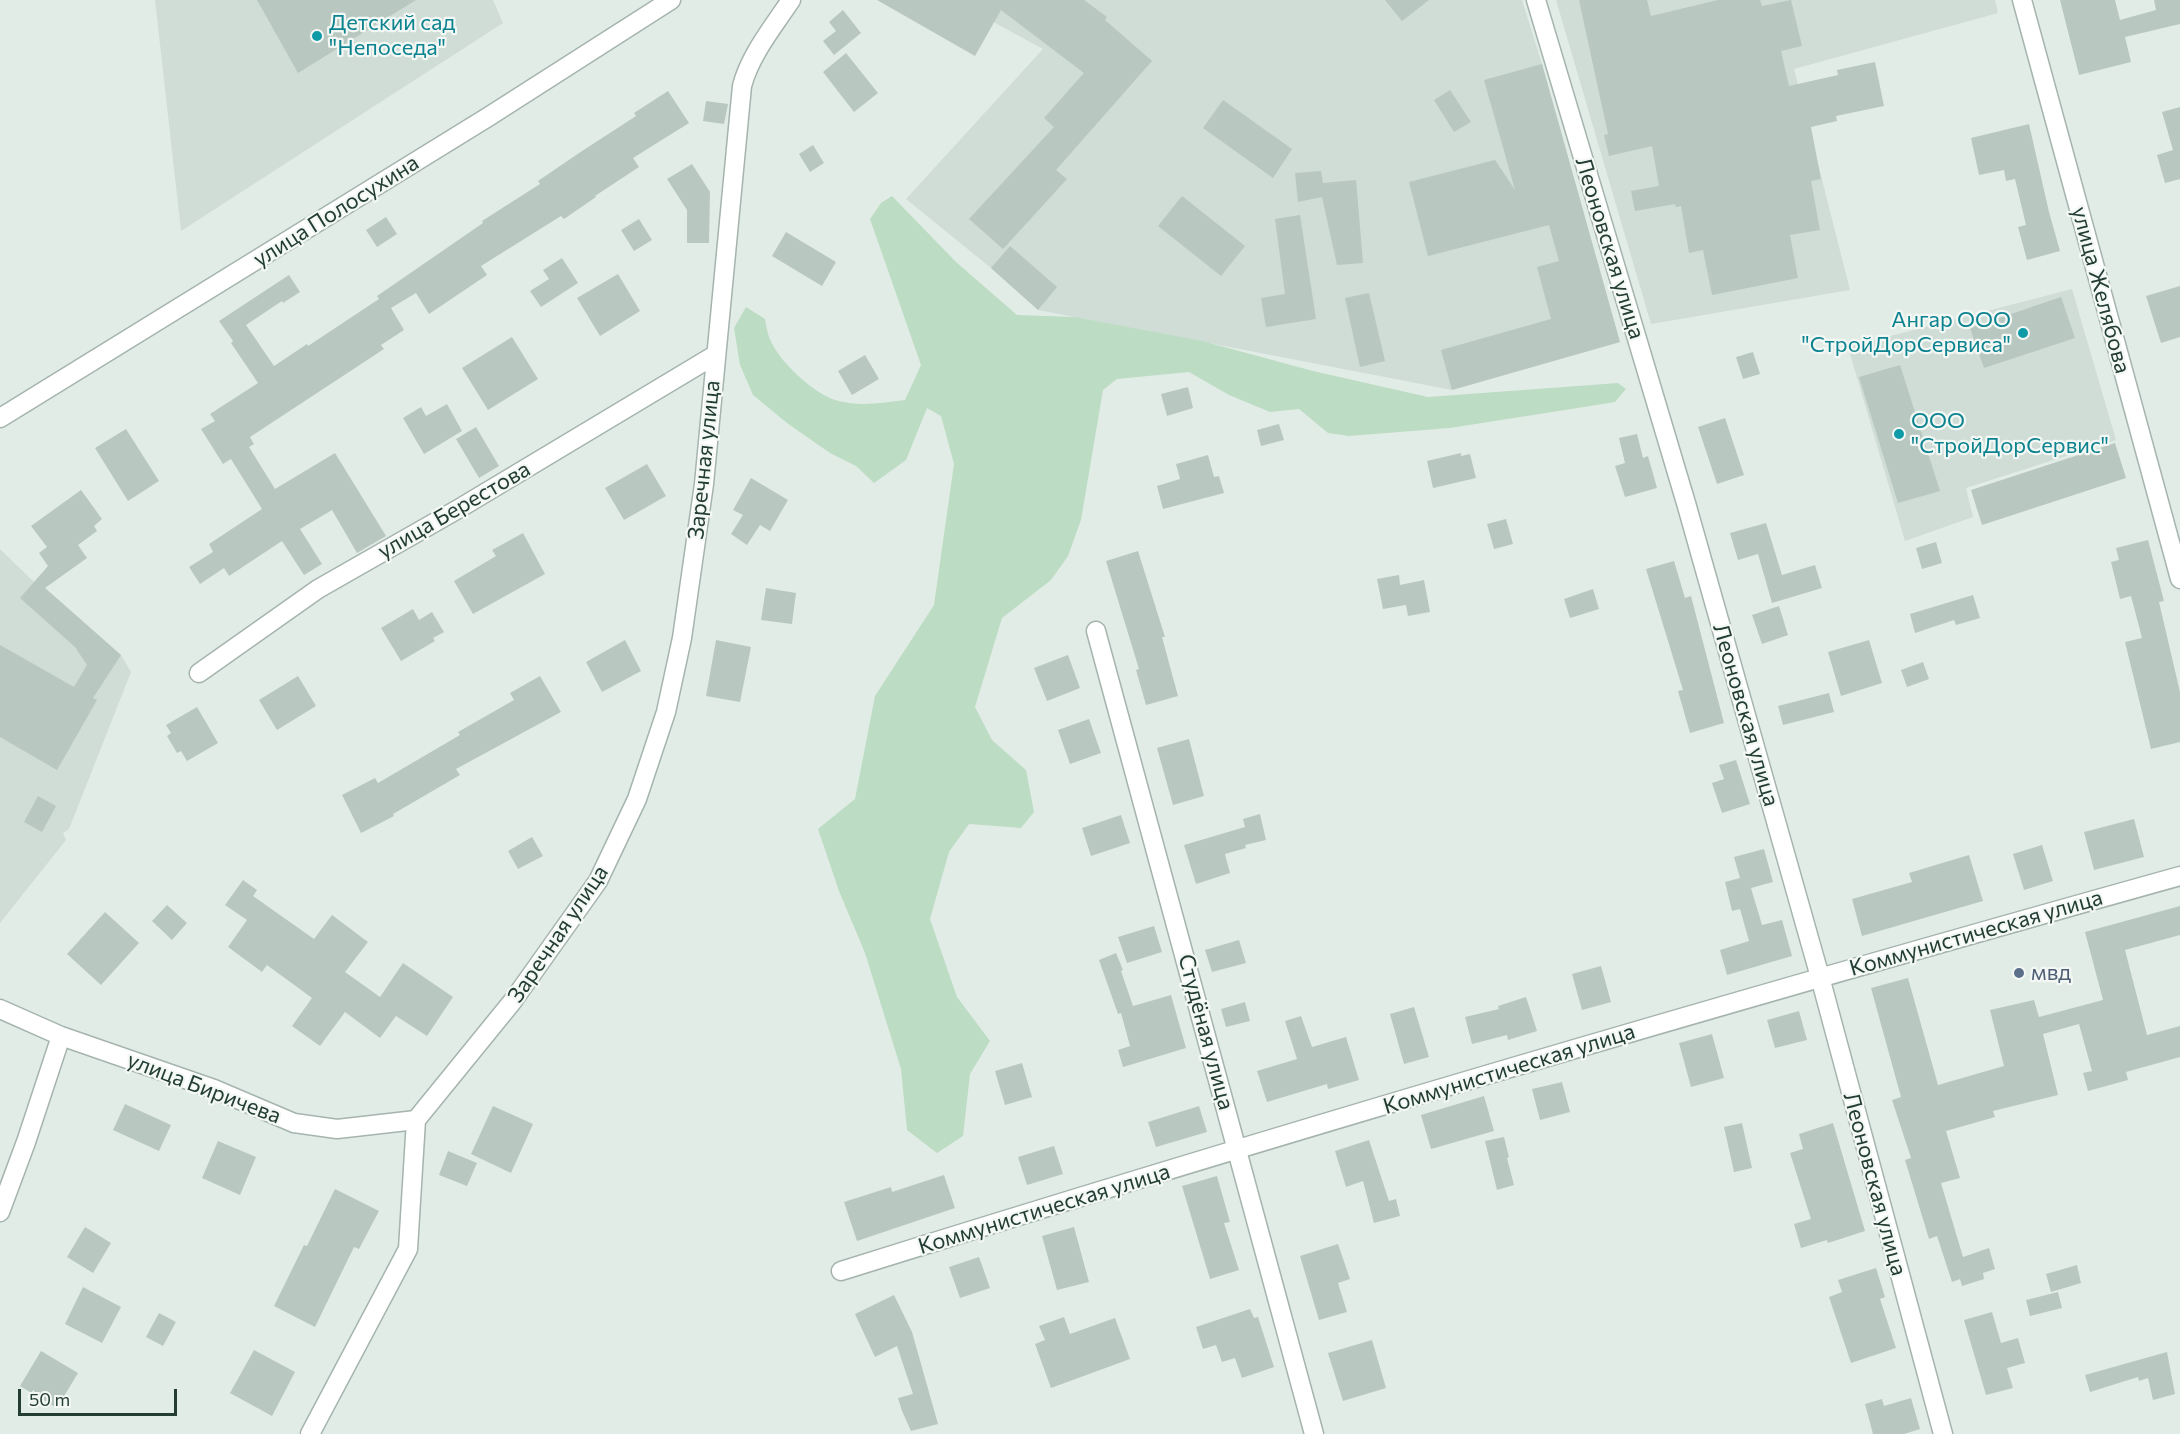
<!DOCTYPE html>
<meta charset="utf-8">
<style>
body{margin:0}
#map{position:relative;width:2180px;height:1434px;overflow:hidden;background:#e2ece7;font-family:Commissioner,sans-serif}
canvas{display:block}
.scale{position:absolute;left:18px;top:1389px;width:159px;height:27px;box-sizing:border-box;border:3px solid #233d34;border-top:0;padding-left:8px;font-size:18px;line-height:21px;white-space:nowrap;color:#233d34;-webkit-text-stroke:4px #f3f8f5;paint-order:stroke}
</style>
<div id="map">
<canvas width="2180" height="1434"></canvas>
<div class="scale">50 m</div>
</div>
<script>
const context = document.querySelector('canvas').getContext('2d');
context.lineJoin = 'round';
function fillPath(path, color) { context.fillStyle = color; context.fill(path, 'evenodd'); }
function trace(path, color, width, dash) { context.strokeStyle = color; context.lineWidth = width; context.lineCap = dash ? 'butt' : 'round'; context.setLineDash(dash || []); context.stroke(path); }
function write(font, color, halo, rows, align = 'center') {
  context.font = font + ' Commissioner,sans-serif'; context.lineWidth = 4.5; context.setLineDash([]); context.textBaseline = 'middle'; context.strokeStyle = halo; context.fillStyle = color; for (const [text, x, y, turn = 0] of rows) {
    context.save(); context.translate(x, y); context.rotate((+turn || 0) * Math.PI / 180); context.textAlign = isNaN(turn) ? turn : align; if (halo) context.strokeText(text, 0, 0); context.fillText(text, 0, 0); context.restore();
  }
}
fillPath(new Path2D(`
 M 155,0 L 493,0 L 503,23 L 181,231 Z
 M 953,0 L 1522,0 L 1542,64 L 1620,342 L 1452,390 L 1038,310 L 991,268 L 906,199 L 1043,49 Z
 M 1995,0 L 1998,13 L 1794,69 L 1850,290 L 1651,324 L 1556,0 Z
 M 2072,289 L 2116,440 L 1966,488 L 1973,517 L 1905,541 L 1848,347 Z
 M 0,549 L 34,582 L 36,580 L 121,655 L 131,672 L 69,829 L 63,833 L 66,840 L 0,923 Z`), '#d0dcd6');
fillPath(new Path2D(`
 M 892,196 L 956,262 L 1017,315 L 1075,317 L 1202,341 L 1313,371 L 1428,397 L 1618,383 L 1626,389 L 1615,402 L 1565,410 L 1450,428 L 1349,436 L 1328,433 L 1299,409 L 1270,412 L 1229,395 L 1189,372 L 1117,379 L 1103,390 L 1081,520 L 1068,556 L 1051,580 L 1002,618 L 975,707 L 992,740 L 1026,770 L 1034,812 L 1021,828 L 969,824 L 949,852 L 930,919 L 957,997 L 990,1041 L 970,1074 L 963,1136 L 937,1153 L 907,1130 L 901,1069 L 865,953 L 839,891 L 818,829 L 855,799 L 875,696 L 934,605 L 954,464 L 941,416 L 927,408 L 906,460 L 874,483 L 856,466 L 830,453 L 787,423 L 753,395 L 740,365 L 734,328 L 746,307 L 765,319 C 766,325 767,331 769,337 C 778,361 812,392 835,400 C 858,407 883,403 905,400 L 921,365 L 870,219 L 881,203 Z`), '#bcdcc3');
fillPath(new Path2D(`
 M 257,0 L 416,0 L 298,73 Z
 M 877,0 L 1084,0 L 1107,17 L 1105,20 L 1152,61 L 1056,170 L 1067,179 L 1003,249 L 969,219 L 1054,127 L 1044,118 L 1084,73 L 1001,10 L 975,56 Z
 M 1385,0 L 1429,0 L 1402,21 Z
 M 1579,0 L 1647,0 L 1651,16 L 1718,0 L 1760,0 L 1762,6 L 1791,0 L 1802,46 L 1781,51 L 1789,86 L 1838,75 L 1837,70 L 1875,62 L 1884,106 L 1836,116 L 1837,121 L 1811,127 L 1821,179 L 1811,181 L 1820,230 L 1790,235 L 1798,278 L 1712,295 L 1703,250 L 1689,253 L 1681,206 L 1676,207 L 1675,204 L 1635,211 L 1631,191 L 1659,186 L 1652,146 L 1609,156 L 1604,135 L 1608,134 Z
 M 2060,0 L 2115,0 L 2120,20 L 2156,10 L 2154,0 L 2180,0 L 2180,24 L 2125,37 L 2131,62 L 2079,75 Z
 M 843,10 L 861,33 L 834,55 L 823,41 L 836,31 L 829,22 Z
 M 846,53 L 878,93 L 854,112 L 823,72 Z
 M 1542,64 L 1620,342 L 1452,390 L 1441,350 L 1551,319 L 1537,267 L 1559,261 L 1549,225 L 1428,256 L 1409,182 L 1495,160 L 1515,190 L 1484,80 Z
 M 1450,90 L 1471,122 L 1454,132 L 1434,100 Z
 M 668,91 L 689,123 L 633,158 L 639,167 L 595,196 L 596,197 L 564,219 L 561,216 L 481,266 L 487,275 L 429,314 L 416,293 L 391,308 L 404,330 L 381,345 L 384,349 L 250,437 L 254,444 L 249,447 L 275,489 L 335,453 L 386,536 L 357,553 L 332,510 L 300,529 L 322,564 L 304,575 L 282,541 L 229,576 L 224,568 L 200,584 L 189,567 L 213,552 L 209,544 L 262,509 L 231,459 L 223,464 L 201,429 L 215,421 L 210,414 L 258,383 L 231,343 L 233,341 L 219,321 L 289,275 L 300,292 L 283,303 L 282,301 L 246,325 L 274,366 L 307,344 L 308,346 L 379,299 L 377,296 L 483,223 L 482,221 L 540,184 L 538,181 L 579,153 L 636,116 L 634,113 Z
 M 1223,100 L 1292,149 L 1273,178 L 1203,128 Z
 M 706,101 L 728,104 L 724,124 L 703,121 Z
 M 2180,107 L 2180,179 L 2165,183 L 2157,155 L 2173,150 L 2162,112 Z
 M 2029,124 L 2049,212 L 2060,251 L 2027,260 L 2018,227 L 2026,225 L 2015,179 L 2006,181 L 2004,170 L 1979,175 L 1971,138 Z
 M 813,145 L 824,163 L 810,172 L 799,154 Z
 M 692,164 L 710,192 L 709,243 L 687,243 L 687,210 L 667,179 Z
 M 1321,171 L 1323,183 L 1356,180 L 1363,263 L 1337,265 L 1322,197 L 1298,202 L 1295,173 Z
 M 1182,196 L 1245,246 L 1221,276 L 1158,226 Z
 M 1300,215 L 1316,319 L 1266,327 L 1261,298 L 1285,294 L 1275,219 Z
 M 386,217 L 397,234 L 377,247 L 366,230 Z
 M 639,219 L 652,240 L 634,251 L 621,230 Z
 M 786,232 L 836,262 L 822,286 L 772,256 Z
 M 1010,246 L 1057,287 L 1038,310 L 991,268 Z
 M 562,258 L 578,283 L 541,307 L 530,291 L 549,279 L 543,270 Z
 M 618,274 L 640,311 L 600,336 L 577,298 Z
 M 2180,286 L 2180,337 L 2161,343 L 2146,296 Z
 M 1369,293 L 1385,361 L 1360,367 L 1345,298 Z
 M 2061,297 L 2075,338 L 1984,368 L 1970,328 Z
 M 512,337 L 538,379 L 488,410 L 462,368 Z
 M 1753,352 L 1760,374 L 1743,379 L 1736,357 Z
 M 865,355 L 879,379 L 852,395 L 838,371 Z
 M 1900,365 L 1940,491 L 1898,503 L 1859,377 Z
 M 1188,387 L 1193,408 L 1167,416 L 1161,394 Z
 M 447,404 L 462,431 L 424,454 L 403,418 L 421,407 L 426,416 Z
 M 1725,418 L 1744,475 L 1717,484 L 1698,427 Z
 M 1279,424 L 1284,440 L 1261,446 L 1257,430 Z
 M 476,427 L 499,466 L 479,478 L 456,439 Z
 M 126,429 L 159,481 L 128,501 L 95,448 Z
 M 1637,434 L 1643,458 L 1648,456 L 1657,488 L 1625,497 L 1615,466 L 1625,463 L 1619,438 Z
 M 2115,443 L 2126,478 L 1982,525 L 1971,490 Z
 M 1461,453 L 1461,456 L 1470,454 L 1476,478 L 1433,488 L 1427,461 Z
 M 1208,455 L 1214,477 L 1219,476 L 1224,493 L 1163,509 L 1157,486 L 1180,479 L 1176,464 Z
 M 647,464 L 666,496 L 624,520 L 605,488 Z
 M 751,478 L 788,500 L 770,531 L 760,525 L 747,545 L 731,534 L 743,515 L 733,510 Z
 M 81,490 L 102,519 L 94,526 L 97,531 L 78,545 L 87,558 L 45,588 L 121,655 L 93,698 L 97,700 L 57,770 L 0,737 L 0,645 L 74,687 L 87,665 L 75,647 L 20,598 L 48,566 L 39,553 L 47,547 L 31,526 Z
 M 1506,519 L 1513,544 L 1494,549 L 1487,524 Z
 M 1766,523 L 1782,575 L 1815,565 L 1822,588 L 1772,603 L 1758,554 L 1738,560 L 1730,533 Z
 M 523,533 L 545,574 L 473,614 L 454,581 L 496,556 L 492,550 Z
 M 2148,540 L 2164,601 L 2159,602 L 2180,692 L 2180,742 L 2151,749 L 2125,642 L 2142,638 L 2131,596 L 2120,599 L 2111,562 L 2119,560 L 2116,548 Z
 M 1936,542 L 1942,563 L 1922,569 L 1916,548 Z
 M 1138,551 L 1165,637 L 1162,637 L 1178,696 L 1146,705 L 1136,670 L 1139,669 L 1106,561 Z
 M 1674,561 L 1685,598 L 1691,596 L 1724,723 L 1690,733 L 1678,691 L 1683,690 L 1646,569 Z
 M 1399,575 L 1400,585 L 1424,580 L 1430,612 L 1408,616 L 1406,605 L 1383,609 L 1377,579 Z
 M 766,588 L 796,593 L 792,624 L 761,620 Z
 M 1593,589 L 1599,609 L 1570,618 L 1564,599 Z
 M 1973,595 L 1980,618 L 1956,625 L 1954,620 L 1915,633 L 1910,614 Z
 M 1779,606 L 1788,635 L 1762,644 L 1752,615 Z
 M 413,609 L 419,620 L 432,612 L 444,632 L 433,638 L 435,641 L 401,661 L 381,628 Z
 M 625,640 L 641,671 L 602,692 L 586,662 Z
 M 716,640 L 751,647 L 740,702 L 706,696 Z
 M 1869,640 L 1882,683 L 1841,696 L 1828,652 Z
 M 1068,655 L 1080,688 L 1047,701 L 1034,668 Z
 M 1923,662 L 1929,679 L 1907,687 L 1901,670 Z
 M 298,676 L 316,706 L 277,730 L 259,700 Z
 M 540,676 L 561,712 L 456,769 L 460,775 L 393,814 L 394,816 L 361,833 L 342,795 L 375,778 L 378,783 L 460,735 L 458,732 L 514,700 L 510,693 Z
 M 1829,693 L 1834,712 L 1783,725 L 1778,706 Z
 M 197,707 L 218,743 L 187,761 L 181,751 L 177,753 L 167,736 L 171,733 L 166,725 Z
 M 1089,719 L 1101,753 L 1070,764 L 1058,730 Z
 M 1189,739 L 1204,796 L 1173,805 L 1157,748 Z
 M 1736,760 L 1750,804 L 1722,813 L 1712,783 L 1724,779 L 1719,765 Z
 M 38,796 L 56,806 L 42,832 L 24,822 Z
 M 1260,814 L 1266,840 L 1245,845 L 1246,848 L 1225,854 L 1230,873 L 1196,884 L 1184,845 L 1245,827 L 1243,819 Z
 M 1121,815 L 1130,843 L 1091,856 L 1082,828 Z
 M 2134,819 L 2144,857 L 2094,870 L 2084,832 Z
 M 532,837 L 543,856 L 518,869 L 508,851 Z
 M 2042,845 L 2053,881 L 2024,890 L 2013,854 Z
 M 1764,849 L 1773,882 L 1751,888 L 1762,925 L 1782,920 L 1792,956 L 1727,975 L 1720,950 L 1749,941 L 1740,909 L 1732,911 L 1725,882 L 1740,878 L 1734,857 Z
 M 1969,855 L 1983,901 L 1862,936 L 1852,899 L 1912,882 L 1909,873 Z
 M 243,880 L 257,890 L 253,896 L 314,939 L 332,915 L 368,942 L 345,972 L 380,997 L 403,963 L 453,997 L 427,1036 L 396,1016 L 380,1038 L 345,1012 L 320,1046 L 292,1026 L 312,998 L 267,965 L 262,972 L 228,947 L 247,920 L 225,905 Z
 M 167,905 L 187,923 L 172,940 L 152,921 Z
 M 2180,906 L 2180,935 L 2125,950 L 2147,1035 L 2180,1026 L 2180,1057 L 2126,1072 L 2128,1080 L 2088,1091 L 2083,1073 L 2092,1071 L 2079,1024 L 2043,1034 L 2058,1095 L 1993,1111 L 1995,1117 L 1946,1131 L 1960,1178 L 1941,1183 L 1963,1257 L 1989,1248 L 1995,1269 L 1983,1273 L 1984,1279 L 1962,1286 L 1960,1279 L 1952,1282 L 1937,1236 L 1929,1239 L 1905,1160 L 1911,1158 L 1892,1100 L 1901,1097 L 1871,988 L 1908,978 L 1938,1085 L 2004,1066 L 1990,1010 L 2034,1000 L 2039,1017 L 2103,1000 L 2085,932 Z
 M 105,912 L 139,943 L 101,985 L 67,954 Z
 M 1154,926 L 1162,952 L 1127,963 L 1118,937 Z
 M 1239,940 L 1246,963 L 1212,972 L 1205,950 Z
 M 1116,953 L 1123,970 L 1121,971 L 1133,1006 L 1171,995 L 1186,1048 L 1123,1067 L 1118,1050 L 1130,1046 L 1121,1013 L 1118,1014 L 1099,960 Z
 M 1601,966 L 1611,1002 L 1582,1010 L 1572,974 Z
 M 1526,997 L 1537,1031 L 1508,1040 L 1507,1035 L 1472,1044 L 1465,1017 L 1499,1009 L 1498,1006 Z
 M 1245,1002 L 1250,1021 L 1226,1027 L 1221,1009 Z
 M 1414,1007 L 1429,1057 L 1404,1064 L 1390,1014 Z
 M 1799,1011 L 1807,1040 L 1775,1048 L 1767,1020 Z
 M 1301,1016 L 1312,1047 L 1346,1037 L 1359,1080 L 1328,1089 L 1327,1084 L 1267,1102 L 1257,1071 L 1297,1059 L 1285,1021 Z
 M 1712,1034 L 1724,1078 L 1691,1087 L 1679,1043 Z
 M 1022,1063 L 1032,1097 L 1005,1105 L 995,1071 Z
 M 1562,1082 L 1570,1112 L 1540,1120 L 1532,1089 Z
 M 1484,1096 L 1494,1131 L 1431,1149 L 1421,1115 Z
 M 125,1104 L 171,1125 L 159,1151 L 113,1130 Z
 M 493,1106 L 533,1124 L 511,1173 L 471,1154 Z
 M 1199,1106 L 1207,1132 L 1156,1147 L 1148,1122 Z
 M 1742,1123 L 1752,1168 L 1734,1172 L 1724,1127 Z
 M 1833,1123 L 1865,1231 L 1828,1243 L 1827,1240 L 1801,1248 L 1794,1224 L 1811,1219 L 1790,1153 L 1803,1149 L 1799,1134 Z
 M 1504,1137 L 1509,1157 L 1507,1158 L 1514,1185 L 1497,1190 L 1485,1141 Z
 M 1369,1140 L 1389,1201 L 1396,1199 L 1400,1216 L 1374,1223 L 1363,1181 L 1346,1187 L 1335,1151 Z
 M 218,1141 L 256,1157 L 240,1195 L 202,1178 Z
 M 1054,1146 L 1063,1174 L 1027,1185 L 1018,1157 Z
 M 448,1151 L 477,1163 L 467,1186 L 439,1175 Z
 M 944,1175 L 955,1208 L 857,1241 L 844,1202 L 891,1187 L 892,1192 Z
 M 1217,1176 L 1230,1222 L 1224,1223 L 1239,1270 L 1210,1279 L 1182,1186 Z
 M 335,1189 L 379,1211 L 359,1249 L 354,1247 L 315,1327 L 274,1306 L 304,1245 L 307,1246 Z
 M 85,1227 L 111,1243 L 93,1273 L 67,1257 Z
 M 1074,1227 L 1089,1282 L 1057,1290 L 1042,1236 Z
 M 1338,1244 L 1350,1279 L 1338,1283 L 1347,1312 L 1319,1320 L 1300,1256 Z
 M 979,1257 L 990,1288 L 960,1298 L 949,1267 Z
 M 2077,1265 L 2081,1283 L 2051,1292 L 2046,1274 Z
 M 1876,1268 L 1885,1297 L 1880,1299 L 1896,1348 L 1851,1363 L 1829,1297 L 1842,1292 L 1838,1280 Z
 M 83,1287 L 121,1307 L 102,1343 L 65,1324 Z
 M 2058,1292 L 2062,1308 L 2030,1316 L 2026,1300 Z
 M 894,1295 L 912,1332 L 938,1424 L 911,1431 L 902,1411 L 898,1398 L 913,1394 L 897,1346 L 875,1357 L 855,1314 Z
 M 1250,1309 L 1254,1318 L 1258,1317 L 1274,1367 L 1242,1378 L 1235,1358 L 1222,1362 L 1216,1345 L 1203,1349 L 1196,1327 Z
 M 1992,1312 L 2001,1343 L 2018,1338 L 2025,1363 L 2007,1368 L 2013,1388 L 1986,1395 L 1964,1320 Z
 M 159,1313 L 176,1322 L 163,1346 L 146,1337 Z
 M 1064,1317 L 1070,1334 L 1115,1318 L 1130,1359 L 1051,1388 L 1035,1344 L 1045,1340 L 1039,1326 Z
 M 1372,1340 L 1386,1388 L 1343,1401 L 1328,1353 Z
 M 254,1350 L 295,1372 L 272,1416 L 230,1393 Z
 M 41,1351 L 78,1373 L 57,1408 L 20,1386 Z
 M 2167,1352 L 2175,1394 L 2153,1400 L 2148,1378 L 2139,1381 L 2138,1377 L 2090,1392 L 2085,1375 Z
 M 1911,1398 L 1920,1429 L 1904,1434 L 1873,1434 L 1865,1404 L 1882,1399 L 1884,1406 Z`), '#b8c7c0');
const minor = new Path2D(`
 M 1536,0 L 1686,503 L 1820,977 L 1943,1434
 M 2022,0 L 2180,579
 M 0,418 L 488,117 L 671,0
 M 1096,631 L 1314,1434
 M 199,673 L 318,589 L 460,508 L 715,355
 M 0,1009 L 61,1036 L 214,1089 L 294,1123 L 337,1129 L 416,1120
 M 0,1212 L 26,1142 L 61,1036
 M 841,1271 C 1285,1132 1732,1001 2180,876
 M 310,1434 L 408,1249 L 416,1120 L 512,1002 L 598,881 L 637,799 L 666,712 L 682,638 L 704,484 L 742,86 C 750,55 773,27 791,0`);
trace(minor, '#a5b4ae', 21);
trace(minor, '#fff', 18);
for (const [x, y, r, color] of [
 [317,36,6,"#0f9aa8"],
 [2023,333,6,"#0f9aa8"],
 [1899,434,6,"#0f9aa8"],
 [2019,973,6,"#5c6f8a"]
]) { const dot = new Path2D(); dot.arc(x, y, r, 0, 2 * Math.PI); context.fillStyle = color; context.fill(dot); trace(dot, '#f3f8f5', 2); }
write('22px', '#0d838f', '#f3f8f5', [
 ["Детский сад",329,23],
 ["\"Непоседа\"",329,48],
 ["Ангар ООО",2011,320,"right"],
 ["\"СтройДорСервиса\"",2011,345,"right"],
 ["ООО",1911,421],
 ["\"СтройДорСервис\"",1911,446]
], 'left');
write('22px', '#233d34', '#f3f8f5', [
 ["улица Полосухина",336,211,-32],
 ["Леоновская улица",1610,248,73],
 ["улица Желябова",2101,290,75],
 ["Заречная улица",704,460,-84],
 ["улица Берестова",454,510,-30],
 ["Леоновская улица",1746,715,74],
 ["Коммунистическая улица",1976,933,-16],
 ["Заречная улица",558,934,-56],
 ["Студёная улица",1206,1032,75],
 ["Коммунистическая улица",1509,1069,-17],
 ["улица Биричева",204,1088,21],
 ["Леоновская улица",1875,1184,75],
 ["Коммунистическая улица",1044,1209,-17]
]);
write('22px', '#4e5e75', '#f3f8f5', [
 ["мвд",2031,973]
], 'left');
</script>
